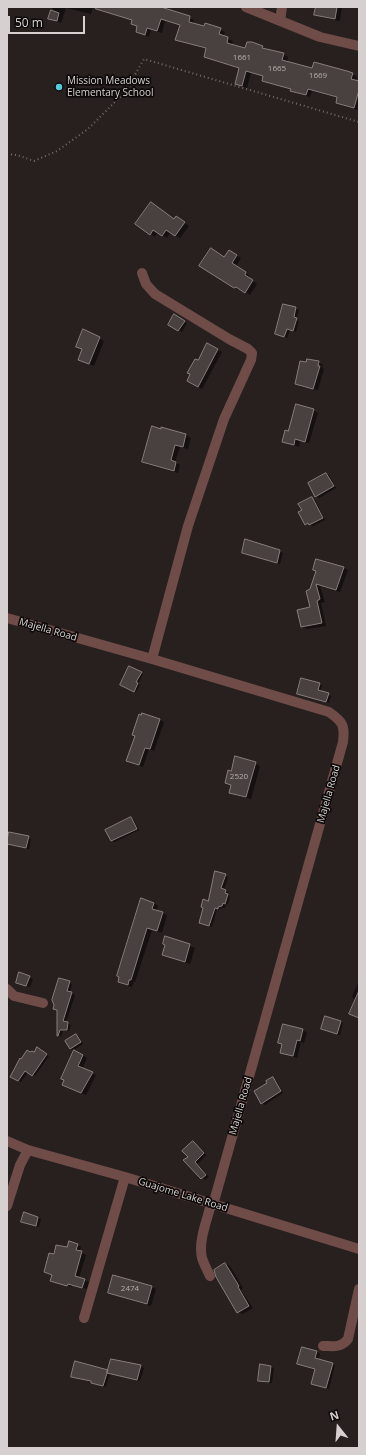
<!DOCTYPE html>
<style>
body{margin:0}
#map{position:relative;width:366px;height:1455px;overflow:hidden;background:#27201f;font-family:"Open Sans",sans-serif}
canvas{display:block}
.frame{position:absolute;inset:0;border:8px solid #d6d1d0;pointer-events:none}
.north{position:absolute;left:318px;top:1407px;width:40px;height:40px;-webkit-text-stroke:3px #0e0a0a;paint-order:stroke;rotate:343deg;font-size:11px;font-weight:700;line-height:16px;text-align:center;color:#d6d1d0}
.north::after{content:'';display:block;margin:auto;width:14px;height:18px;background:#d6d1d0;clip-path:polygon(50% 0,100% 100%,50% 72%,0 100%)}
.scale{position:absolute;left:8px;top:16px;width:77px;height:18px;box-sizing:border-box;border:2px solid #d6d1d0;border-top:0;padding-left:5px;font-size:12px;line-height:14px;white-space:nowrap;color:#d6d1d0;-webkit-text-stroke:3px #0e0a0a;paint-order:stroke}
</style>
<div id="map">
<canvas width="366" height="1455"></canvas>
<div class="frame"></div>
<div class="north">N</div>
<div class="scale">50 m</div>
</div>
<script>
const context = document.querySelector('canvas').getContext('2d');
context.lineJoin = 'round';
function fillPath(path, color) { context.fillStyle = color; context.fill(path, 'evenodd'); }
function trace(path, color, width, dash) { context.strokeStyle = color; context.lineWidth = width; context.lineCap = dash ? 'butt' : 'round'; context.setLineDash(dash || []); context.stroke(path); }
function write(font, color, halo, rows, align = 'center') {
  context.font = font + ' "Open Sans",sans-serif'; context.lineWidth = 3.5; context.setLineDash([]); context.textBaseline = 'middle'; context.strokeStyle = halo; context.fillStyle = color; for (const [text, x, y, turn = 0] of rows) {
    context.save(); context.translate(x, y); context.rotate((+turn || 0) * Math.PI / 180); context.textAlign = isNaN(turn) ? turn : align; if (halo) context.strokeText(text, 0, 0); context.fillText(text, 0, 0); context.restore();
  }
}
fillPath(new Path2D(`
 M 53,7 L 93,7 L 91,14 L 66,8 L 61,23 L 50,18 Z
 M 112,7 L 168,7 L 169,8 L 169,10 L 194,20 L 193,24 L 220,29 L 225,32 L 223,37 L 233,41 L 231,46 L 246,50 L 262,46 L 267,50 L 283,54 L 288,57 L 287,62 L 313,69 L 352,74 L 357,77 L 355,81 L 359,82 L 359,108 L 358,110 L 341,105 L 337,102 L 338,98 L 312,91 L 310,97 L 296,93 L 292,89 L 268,83 L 263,80 L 264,76 L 251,73 L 247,88 L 241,86 L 236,83 L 240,69 L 210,59 L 205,57 L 207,49 L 181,42 L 176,39 L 181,25 L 165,21 L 162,33 L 151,30 L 149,37 L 137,31 L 138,27 L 132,24 L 133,20 L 115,15 L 110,13 Z
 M 317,7 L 342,7 L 340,21 L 320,17 L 316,14 Z
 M 175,220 L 181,220 L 189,226 L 180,238 L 171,232 L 167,238 L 158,232 L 155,237 L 136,224 Z
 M 229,251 L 241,258 L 236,266 L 250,276 L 249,278 L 257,284 L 250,295 L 241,289 L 240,290 L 235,288 L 200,265 L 225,258 Z
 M 284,305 L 299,310 L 296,319 L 299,321 L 296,332 L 290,330 L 287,338 L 279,335 Z
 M 174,316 L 187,323 L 182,332 L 169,325 Z
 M 84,330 L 104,341 L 94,366 L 79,360 L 83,350 L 77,346 Z
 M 208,345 L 222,352 L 202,389 L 188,381 Z
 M 318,362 L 323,365 L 322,368 L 324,369 L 318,390 L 301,387 L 296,384 L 307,363 Z
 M 313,410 L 318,413 L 309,443 L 300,441 L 299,447 L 283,441 L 289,433 Z
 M 162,428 L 186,435 L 191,438 L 188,449 L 180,447 L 175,462 L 180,465 L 178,473 L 148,465 L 143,462 Z
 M 326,474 L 329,475 L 336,488 L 319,498 L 316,496 Z
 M 312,498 L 315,500 L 325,520 L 313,526 L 306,524 L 303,511 Z
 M 257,545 L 283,553 L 280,564 L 246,554 Z
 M 343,568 L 348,570 L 340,592 L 320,586 L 325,602 L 321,603 L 326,626 L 307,629 L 302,627 L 311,608 L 311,590 L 317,571 Z
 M 130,667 L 143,674 L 138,684 L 140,685 L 136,692 L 121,685 Z
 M 319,684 L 322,685 L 320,692 L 331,696 L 329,703 L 298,694 Z
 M 160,720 L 164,722 L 154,751 L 149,749 L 143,767 L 127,761 Z
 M 255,763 L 260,766 L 251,799 L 235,795 L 230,792 L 232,786 L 226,783 L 231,772 Z
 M 131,818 L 134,820 L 139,830 L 115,842 L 112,841 Z
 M 28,837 L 31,839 L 29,849 L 10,845 Z
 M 225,875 L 228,877 L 224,890 L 228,892 L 228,895 L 230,896 L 228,904 L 226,904 L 225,908 L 221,908 L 220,910 L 217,909 L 212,927 L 202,924 L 208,902 Z
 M 154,903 L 158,906 L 156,911 L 167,915 L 162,933 L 152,930 L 135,982 L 134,981 L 132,987 L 123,984 L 119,982 Z
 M 166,938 L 195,948 L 190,964 L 163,955 L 166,945 Z
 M 20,974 L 33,979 L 30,987 L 20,984 Z
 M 359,980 L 359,1018 L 354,1002 L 355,999 L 352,997 Z
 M 69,982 L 72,984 L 70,993 L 75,995 L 66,1023 L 71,1025 L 69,1031 L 63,1031 L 61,1037 L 58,1035 L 58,1010 L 54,1009 Z
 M 341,1022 L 343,1023 L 340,1035 L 325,1030 Z
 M 303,1030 L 307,1033 L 304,1043 L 301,1042 L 297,1058 L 281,1052 L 283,1044 Z
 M 76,1035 L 79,1037 L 83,1044 L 74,1050 L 71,1049 L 66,1041 Z
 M 37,1048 L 49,1056 L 35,1076 L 28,1072 L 21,1082 L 11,1076 L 22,1060 L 34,1053 Z
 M 83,1055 L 87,1058 L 82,1069 L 96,1075 L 86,1095 L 67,1087 Z
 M 273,1078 L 276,1080 L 283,1093 L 265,1105 L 262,1103 Z
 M 196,1144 L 206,1155 L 198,1164 L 209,1177 L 205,1180 L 185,1160 L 189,1157 Z
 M 24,1214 L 41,1219 L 39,1227 L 22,1222 Z
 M 77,1245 L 81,1247 L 80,1252 L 86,1255 L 79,1278 L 89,1282 L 87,1289 L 72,1285 L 72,1287 L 56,1283 L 52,1280 L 53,1276 L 45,1272 L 54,1255 Z
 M 226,1264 L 230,1266 L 243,1288 L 241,1290 L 253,1308 L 243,1314 L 238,1312 Z
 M 151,1287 L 156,1289 L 151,1306 L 114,1295 L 110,1292 Z
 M 317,1352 L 320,1354 L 318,1360 L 335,1365 L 329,1389 L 312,1384 L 316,1370 L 298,1364 Z
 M 141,1366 L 144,1368 L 140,1381 L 110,1373 L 106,1387 L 72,1376 Z
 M 271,1367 L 274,1368 L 272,1383 L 262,1382 L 259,1380 Z`), '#0007');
const building = new Path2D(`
 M 96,7 L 161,7 L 190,16 L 189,22 L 204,26 L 205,23 L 221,28 L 219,34 L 228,37 L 227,43 L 245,48 L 247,42 L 252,42 L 263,46 L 262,48 L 284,53 L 282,60 L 312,68 L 314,62 L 347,71 L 353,73 L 351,79 L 359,81 L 359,90 L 354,108 L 336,103 L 337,97 L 308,89 L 306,95 L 290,91 L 291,89 L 262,81 L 263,76 L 246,71 L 242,86 L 235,84 L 239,68 L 204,57 L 206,48 L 175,40 L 180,25 L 161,19 L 157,31 L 147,28 L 145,35 L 136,32 L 137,26 L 131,24 L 132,20 L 96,9 Z
 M 316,7 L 337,7 L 335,19 L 314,15 Z
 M 51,10 L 59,13 L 57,21 L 48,19 Z
 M 151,202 L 174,219 L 176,216 L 185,222 L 175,236 L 166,230 L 162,236 L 153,230 L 150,235 L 135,224 Z
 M 211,248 L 224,257 L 229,250 L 237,255 L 232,263 L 246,272 L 245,275 L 253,280 L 245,293 L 236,287 L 234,288 L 199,266 Z
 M 283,304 L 296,307 L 294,317 L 297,318 L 293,331 L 287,329 L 284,337 L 275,334 Z
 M 174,314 L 185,321 L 178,331 L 168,325 Z
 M 83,329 L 100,337 L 89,364 L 78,360 L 82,349 L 76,347 Z
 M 207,343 L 218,349 L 198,387 L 187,381 L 190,374 L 187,373 L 195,359 L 198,360 Z
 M 307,359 L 319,361 L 318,366 L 320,366 L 313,389 L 295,384 L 300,361 L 306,362 Z
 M 296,404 L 314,409 L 305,442 L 295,439 L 294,445 L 282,442 L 285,430 L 288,431 Z
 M 152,426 L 161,429 L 161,427 L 186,434 L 183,447 L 175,445 L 171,460 L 176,462 L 174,471 L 142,462 Z
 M 326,473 L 334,486 L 315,497 L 308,483 Z
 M 312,497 L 323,518 L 309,525 L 308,523 L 305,525 L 298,512 L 302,510 L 298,504 Z
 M 245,539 L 280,550 L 277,563 L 242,553 Z
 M 316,559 L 344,567 L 336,590 L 316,584 L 320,599 L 317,601 L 322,623 L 301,627 L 297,610 L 310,607 L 306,591 L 310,589 L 316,571 L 313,570 Z
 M 129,666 L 142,672 L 136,682 L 138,683 L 134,692 L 120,685 Z
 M 301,678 L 320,683 L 318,690 L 329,693 L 326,702 L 297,694 Z
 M 142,713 L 160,719 L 150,749 L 145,748 L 139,765 L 126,761 L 135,736 L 132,735 L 139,714 L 141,715 Z
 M 235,756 L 256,762 L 246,797 L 229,793 L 231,785 L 225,783 L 228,770 L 231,771 Z
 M 131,817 L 137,829 L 111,841 L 105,830 Z
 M 9,832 L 29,836 L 26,848 L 7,844 Z
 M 215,871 L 226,874 L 221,888 L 226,890 L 225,893 L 228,894 L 225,904 L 223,903 L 222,906 L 218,907 L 218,909 L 215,908 L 209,926 L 199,923 L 203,908 L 201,907 L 203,899 L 208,901 Z
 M 141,898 L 154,903 L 152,909 L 163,912 L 157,931 L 147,928 L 131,980 L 129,980 L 128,985 L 118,982 L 119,977 L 117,976 Z
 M 165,936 L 190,944 L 185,962 L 162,955 L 165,945 L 163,944 Z
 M 19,972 L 30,976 L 26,986 L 16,983 Z
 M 59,978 L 70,981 L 67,991 L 72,992 L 63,1021 L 68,1022 L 67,1030 L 60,1030 L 58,1036 L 57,1036 L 57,1010 L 53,1009 L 54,1005 L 52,1000 Z
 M 359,991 L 359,1018 L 349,1014 Z
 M 325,1016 L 341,1021 L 337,1034 L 321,1029 Z
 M 283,1024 L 303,1029 L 300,1041 L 297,1040 L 293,1056 L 280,1053 L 282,1044 L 278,1043 Z
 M 76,1034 L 81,1042 L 70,1049 L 65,1041 Z
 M 37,1047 L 47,1054 L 32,1076 L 25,1071 L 18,1081 L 10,1077 L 20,1058 L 21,1059 L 27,1050 L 30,1052 L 32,1051 L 34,1052 Z
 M 74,1050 L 83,1055 L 78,1066 L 93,1072 L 81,1093 L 62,1085 L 64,1080 L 61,1079 Z
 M 273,1077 L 281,1091 L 261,1104 L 254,1091 L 267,1083 L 266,1081 Z
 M 193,1141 L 204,1153 L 195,1162 L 206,1175 L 201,1179 L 183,1160 L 188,1157 L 182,1151 Z
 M 24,1212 L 38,1217 L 36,1226 L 21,1222 Z
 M 69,1241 L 78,1244 L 76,1250 L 82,1251 L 75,1276 L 85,1279 L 82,1288 L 68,1284 L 67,1286 L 50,1281 L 52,1275 L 44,1272 L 49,1253 L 54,1254 L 56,1245 L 67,1247 Z
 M 225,1263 L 239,1286 L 238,1287 L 249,1306 L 237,1313 L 216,1277 L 214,1270 Z
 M 113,1275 L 152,1286 L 147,1304 L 108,1293 Z
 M 302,1347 L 317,1351 L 315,1358 L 333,1363 L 326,1388 L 311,1384 L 315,1369 L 297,1364 Z
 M 111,1359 L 141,1365 L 137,1380 L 107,1373 Z
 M 75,1361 L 108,1370 L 103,1386 L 91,1383 L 91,1381 L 71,1377 Z
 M 260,1364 L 271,1366 L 269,1382 L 258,1381 Z`);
fillPath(building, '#49413f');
trace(building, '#877d7c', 1);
trace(new Path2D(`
 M 7,154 L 17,155 L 34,161 L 57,151 L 88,129 L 125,92 L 144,59 L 359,122`), '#716b6a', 2, [1, 3]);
trace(new Path2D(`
 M 246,7 L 320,37 L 359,46
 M 280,21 L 282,7
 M 142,273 L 146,284 L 155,294 L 229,339 L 248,349 L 252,353 L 251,360 L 224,419 L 188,526 L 152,659
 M 7,618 L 152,659 L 329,712 C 343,722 345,725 343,742 L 213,1205
 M 7,989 L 14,996 L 43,1003
 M 7,1141 L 28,1150 L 125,1177 L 359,1249
 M 7,1206 L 20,1165 L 28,1150
 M 210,1276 C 207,1270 204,1264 202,1258 C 198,1241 207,1221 211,1204
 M 84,1318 L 125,1177
 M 323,1346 C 334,1346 341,1348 348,1339 L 359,1289`), '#6f4c47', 10);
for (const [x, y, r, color] of [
 [59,87,4,"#53cbdb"]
]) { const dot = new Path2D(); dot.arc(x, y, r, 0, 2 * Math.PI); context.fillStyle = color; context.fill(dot); trace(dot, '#0e0a0a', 1.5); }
write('8px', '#b3adac', null, [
 ["1661",242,58],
 ["1665",277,69],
 ["1669",318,76],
 ["2520",239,777],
 ["2474",130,1289]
]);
write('10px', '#d6d1d0', '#0e0a0a', [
 ["Mission Meadows",67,81],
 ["Elementary School",67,93]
], 'left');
write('10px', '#d6d1d0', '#0e0a0a', [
 ["Majella Road",48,630,16],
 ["Majella Road",329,794,-74],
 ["Majella Road",241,1106,-74],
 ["Guajome Lake Road",183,1195,17]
]);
</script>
